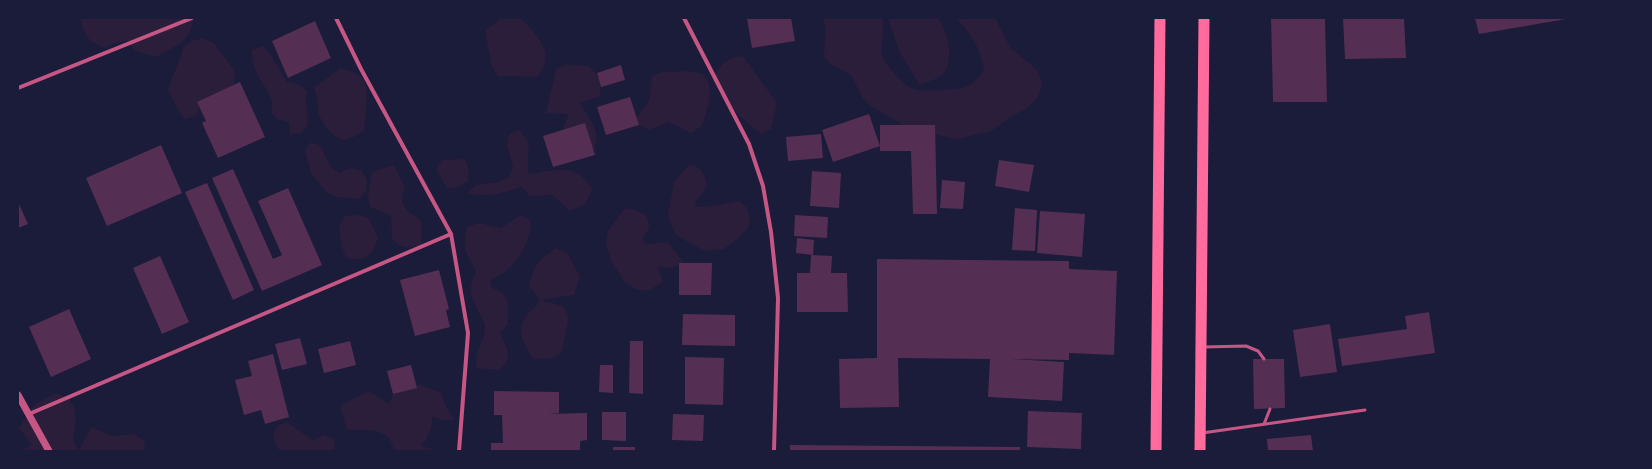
<!DOCTYPE html>
<style>
body{margin:0}
#map{position:relative;width:1652px;height:469px;overflow:hidden;background:#1b1b3a;font-family:"Sofia Sans Condensed",sans-serif}
canvas{display:block}
.frame{position:absolute;inset:0;border:19px solid #1b1b3a;pointer-events:none}
</style>
<div id="map">
<canvas width="1652" height="469"></canvas>
<div class="frame"></div>
</div>
<script>
const context = document.querySelector('canvas').getContext('2d');
context.lineJoin = 'round';
function fillPath(path, color) { context.fillStyle = color; context.fill(path, 'evenodd'); }
function trace(path, color, width, dash) { context.strokeStyle = color; context.lineWidth = width; context.lineCap = dash ? 'butt' : 'round'; context.setLineDash(dash || []); context.stroke(path); }
fillPath(new Path2D(`
 M 80,18 L 193,18 C 191,43 175,46 156,57 L 135,50 L 127,41 L 115,43 L 104,48 C 86,39 85,37 80,18 Z
 M 501,18 C 506,18 512,17 517,18 C 523,19 527,25 531,29 C 546,46 551,56 538,77 L 498,76 L 492,67 L 485,31 Z
 M 823,18 L 883,18 C 884,26 881,51 882,55 C 886,66 903,84 913,89 C 921,92 957,90 966,87 C 974,84 979,76 984,70 C 981,50 971,32 956,18 L 995,18 L 1010,47 L 1037,70 L 1042,81 L 1040,93 L 1034,102 L 1024,110 L 1014,115 L 991,131 L 980,134 L 957,139 L 912,130 L 871,106 L 862,97 L 851,75 L 830,64 L 824,56 L 825,28 Z
 M 888,18 L 938,18 C 948,32 955,60 943,74 C 938,79 927,82 920,85 L 900,53 Z
 M 203,38 L 214,43 L 235,71 L 234,83 L 230,94 L 200,106 L 196,116 L 185,119 C 176,110 175,101 168,91 C 171,76 180,63 183,48 L 192,41 Z
 M 263,46 L 270,54 L 287,82 L 298,84 L 307,91 L 306,101 L 308,124 L 302,133 L 290,134 L 289,122 L 277,119 L 272,113 C 274,91 264,90 256,72 C 253,65 252,58 252,50 Z
 M 743,56 L 777,103 L 771,129 L 762,134 C 741,119 719,99 715,73 C 725,62 727,57 743,56 Z
 M 566,64 L 589,66 C 598,75 602,82 600,96 L 580,103 C 591,123 604,133 591,155 L 565,140 L 563,128 L 569,114 L 546,113 L 556,69 Z
 M 339,69 C 350,69 363,74 366,86 C 368,96 365,121 364,131 L 354,137 L 343,140 L 332,134 L 324,125 L 318,113 L 318,101 L 314,88 Z
 M 688,71 C 693,72 702,72 705,77 C 716,90 706,112 702,126 L 691,133 L 669,122 L 649,130 L 639,125 L 636,119 L 649,100 L 652,76 L 662,72 Z
 M 519,130 C 536,147 525,153 529,174 C 555,171 576,161 592,189 C 587,204 585,207 569,210 L 552,195 L 530,196 L 522,187 C 505,192 485,199 468,193 L 476,185 L 498,182 L 508,178 L 513,167 L 507,146 L 509,134 Z
 M 311,142 L 321,146 L 330,166 L 339,173 L 350,168 L 361,170 L 367,180 L 366,191 L 359,199 L 336,197 L 326,192 L 311,173 L 305,151 Z
 M 465,159 L 469,170 L 468,181 L 459,187 L 447,188 L 436,169 L 442,160 Z
 M 394,165 L 405,187 C 397,206 406,209 421,221 L 422,244 C 408,249 403,250 392,239 L 391,216 L 370,207 L 368,195 L 372,172 Z
 M 689,165 C 703,166 705,176 707,187 L 696,201 L 695,206 L 702,207 L 739,201 L 747,208 L 750,221 L 748,228 L 739,238 L 724,249 L 705,251 L 677,236 L 671,225 L 668,214 L 674,182 Z
 M 625,208 C 634,209 650,213 649,225 C 649,230 644,236 642,240 L 646,244 L 668,242 L 683,262 L 673,268 L 658,267 L 663,282 L 648,291 L 636,289 L 625,283 L 611,261 L 606,243 L 608,231 Z
 M 356,215 L 368,217 L 378,237 C 374,255 365,263 346,258 L 342,247 L 339,226 L 345,216 Z
 M 521,215 L 531,221 C 531,245 513,272 490,280 L 492,288 L 502,292 L 508,303 L 508,325 L 500,332 L 508,352 L 507,363 L 499,370 L 477,368 C 473,351 486,342 485,326 C 485,323 482,318 480,315 C 472,297 466,291 476,272 C 467,253 461,249 467,227 L 479,223 L 501,228 Z
 M 556,248 L 567,253 L 580,277 L 574,295 L 541,300 L 563,306 L 569,317 L 562,351 L 554,358 L 533,359 C 523,342 514,330 529,312 C 533,308 538,306 540,300 L 529,286 C 535,263 537,262 556,248 Z
 M 409,385 L 420,385 L 441,393 L 447,409 L 455,420 L 443,420 L 432,417 C 432,429 429,436 421,446 L 442,451 L 394,451 C 390,426 368,431 347,430 L 340,407 C 349,399 359,397 369,391 L 389,404 L 393,394 Z
 M 56,393 C 81,401 76,419 73,440 L 79,450 L 91,427 L 113,436 L 135,434 L 145,442 L 144,451 L 19,451 L 32,445 L 19,428 L 35,404 Z
 M 287,422 L 314,441 L 323,435 L 334,438 L 335,451 L 280,451 L 277,447 L 273,437 L 277,426 Z`), '#2a1e3b');
fillPath(new Path2D(`
 M 747,18 L 791,18 L 795,41 L 752,48 Z
 M 1271,18 L 1325,18 L 1327,102 L 1273,102 Z
 M 1343,18 L 1404,18 L 1406,58 L 1345,59 Z
 M 1475,18 L 1566,18 L 1566,19 L 1479,34 Z
 M 315,21 L 331,58 L 288,78 L 272,41 Z
 M 621,65 L 625,80 L 601,87 L 597,73 Z
 M 240,82 L 265,137 L 218,158 L 202,123 L 206,121 L 197,102 Z
 M 630,97 L 639,125 L 606,135 L 597,107 Z
 M 869,114 L 880,146 L 833,162 L 822,130 Z
 M 585,123 L 595,155 L 553,167 L 543,136 Z
 M 880,125 L 935,125 L 937,214 L 913,214 L 911,151 L 880,151 Z
 M 821,134 L 823,158 L 788,161 L 786,137 Z
 M 161,145 L 182,193 L 107,226 L 86,178 Z
 M 999,160 L 1034,165 L 1029,192 L 995,186 Z
 M 233,169 L 273,259 L 282,255 L 258,201 L 288,188 L 322,265 L 262,291 L 212,178 Z
 M 812,171 L 841,173 L 839,208 L 810,206 Z
 M 942,180 L 965,182 L 963,209 L 940,208 Z
 M 207,183 L 254,290 L 233,300 L 185,192 Z
 M 18,202 L 28,224 L 18,228 Z
 M 1015,208 L 1037,210 L 1035,251 L 1012,250 Z
 M 1040,211 L 1085,214 L 1082,257 L 1037,253 Z
 M 795,215 L 828,217 L 827,238 L 794,236 Z
 M 797,238 L 814,240 L 813,255 L 796,253 Z
 M 811,255 L 832,256 L 831,273 L 847,273 L 848,312 L 797,312 L 797,273 L 810,273 Z
 M 160,256 L 189,322 L 162,334 L 133,268 Z
 M 877,259 L 1069,261 L 1069,269 L 1117,271 L 1114,355 L 1069,353 L 1069,360 L 1011,359 L 1064,362 L 1062,401 L 988,397 L 990,359 L 898,358 L 899,407 L 840,408 L 839,359 L 877,358 Z
 M 679,263 L 712,263 L 711,295 L 679,295 Z
 M 439,270 L 449,309 L 446,310 L 450,327 L 415,336 L 400,280 Z
 M 69,309 L 91,359 L 51,377 L 29,327 Z
 M 1429,312 L 1435,353 L 1342,366 L 1338,339 L 1407,329 L 1405,316 Z
 M 683,314 L 735,315 L 735,346 L 682,345 Z
 M 1330,324 L 1337,372 L 1300,377 L 1293,330 Z
 M 300,338 L 307,364 L 282,370 L 275,344 Z
 M 350,341 L 356,365 L 324,373 L 318,349 Z
 M 630,341 L 643,341 L 643,394 L 629,393 Z
 M 273,354 L 289,417 L 265,424 L 261,410 L 244,415 L 235,380 L 252,376 L 248,361 Z
 M 685,357 L 724,358 L 723,405 L 685,404 Z
 M 1253,359 L 1284,359 L 1285,408 L 1254,409 Z
 M 411,365 L 417,388 L 393,394 L 387,371 Z
 M 600,365 L 613,365 L 613,393 L 599,392 Z
 M 494,391 L 559,392 L 559,413 L 548,414 L 587,413 L 587,440 L 580,441 L 580,451 L 491,451 L 491,443 L 503,443 L 502,415 L 494,415 Z
 M 1028,411 L 1082,413 L 1081,449 L 1027,447 Z
 M 602,412 L 626,412 L 626,441 L 602,440 Z
 M 673,414 L 704,415 L 703,441 L 672,440 Z
 M 1311,435 L 1313,451 L 1268,451 L 1267,439 Z
 M 790,445 L 1020,447 L 1020,451 L 790,451 Z
 M 613,447 L 635,447 L 635,451 L 613,451 Z`), '#542f53');
trace(new Path2D(`
 M 1203,347 L 1246,346 L 1258,351 L 1264,359
 M 1264,424 L 1270,409
 M 1202,433 L 1365,410`), '#c65784', 3);
trace(new Path2D(`
 M 336,18 L 361,69 L 451,234 L 468,333 L 459,451
 M 684,18 L 749,144 L 763,186 L 771,232 L 778,298 L 774,451
 M 18,88 L 192,18
 M 29,414 L 451,234`), '#c65784', 4);
trace(new Path2D(`
 M 18,395 L 49,451`), '#c65784', 7);
trace(new Path2D(`
 M 1156,451 L 1160,18
 M 1200,451 L 1204,18`), '#ff6b9d', 11);
</script>
